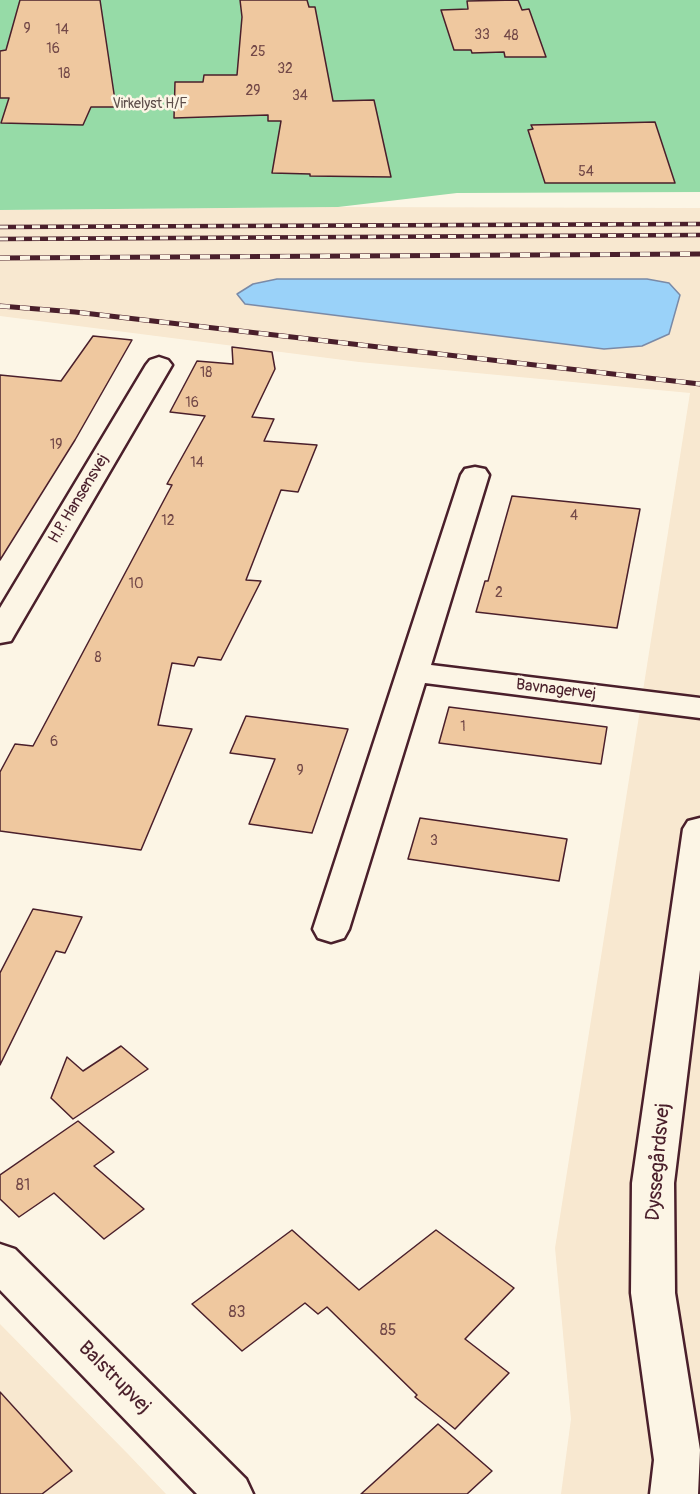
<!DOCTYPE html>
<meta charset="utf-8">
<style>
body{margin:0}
canvas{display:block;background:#fcf5e5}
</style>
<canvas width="700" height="1494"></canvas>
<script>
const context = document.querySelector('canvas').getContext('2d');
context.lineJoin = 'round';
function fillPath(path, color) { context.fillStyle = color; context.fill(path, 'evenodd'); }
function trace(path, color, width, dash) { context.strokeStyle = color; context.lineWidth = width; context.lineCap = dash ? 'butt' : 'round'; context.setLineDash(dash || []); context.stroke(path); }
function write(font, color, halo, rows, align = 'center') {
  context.font = font + ' Pangolin,sans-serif'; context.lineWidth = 5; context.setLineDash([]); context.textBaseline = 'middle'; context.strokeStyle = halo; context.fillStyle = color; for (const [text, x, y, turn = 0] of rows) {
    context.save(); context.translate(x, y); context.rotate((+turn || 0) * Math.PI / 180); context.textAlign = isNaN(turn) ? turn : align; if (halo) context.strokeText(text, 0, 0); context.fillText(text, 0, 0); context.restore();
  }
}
fillPath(new Path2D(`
 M 338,207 L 700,208 L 700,1494 L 561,1494 L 571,1419 L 555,1248 L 690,393 L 359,362 L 0,316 L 0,210 Z
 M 0,1324 L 128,1454 L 166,1494 L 0,1494 Z`), '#f8e8d0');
fillPath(new Path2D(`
 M 0,0 L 700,0 L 700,192 L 457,193 L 338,207 L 0,210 Z`), '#96dba7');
const water = new Path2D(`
 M 277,279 L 647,279 L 669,283 L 680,295 L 669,334 L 642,346 L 604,349 L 245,304 L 237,294 L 253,284 Z`);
fillPath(water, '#9ad2f9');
trace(water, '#7a8aa7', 1.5);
const building = new Path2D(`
 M 20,0 L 100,0 L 116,107 L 91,107 L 83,125 L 1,123 L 9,98 L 0,98 L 0,51 L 6,50 Z
 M 240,0 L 307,0 L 309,7 L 315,7 L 333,101 L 374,100 L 391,177 L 310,176 L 310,174 L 272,173 L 281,121 L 268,121 L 268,115 L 174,118 L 175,82 L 203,82 L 204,75 L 237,75 L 242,17 Z
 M 518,0 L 522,10 L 529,9 L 546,57 L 505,57 L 504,52 L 472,53 L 471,50 L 454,50 L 441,10 L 468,9 L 467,1 Z
 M 655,122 L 675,183 L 545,183 L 528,130 L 533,129 L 531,125 Z
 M 93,336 L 132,340 L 75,440 L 0,560 L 0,375 L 61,381 Z
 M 232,347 L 272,352 L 275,369 L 252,417 L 274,419 L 264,441 L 317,445 L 298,492 L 281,490 L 246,580 L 261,581 L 221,660 L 198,657 L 194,666 L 172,663 L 158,725 L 192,729 L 141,850 L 0,831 L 0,772 L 15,744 L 33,746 L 172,485 L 167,484 L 205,416 L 170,412 L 197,361 L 233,364 Z
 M 512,496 L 640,509 L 617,628 L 476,612 L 485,581 L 488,581 Z
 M 449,707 L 607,727 L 601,764 L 439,743 Z
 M 246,716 L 348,729 L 312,833 L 249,824 L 275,759 L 230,753 Z
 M 420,818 L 567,839 L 559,881 L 408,859 Z
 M 33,909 L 82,917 L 65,953 L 56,951 L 0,1065 L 0,973 Z
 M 121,1046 L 148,1069 L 73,1119 L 51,1098 L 67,1057 L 83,1071 Z
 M 78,1121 L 114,1152 L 94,1166 L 144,1209 L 104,1239 L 54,1193 L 19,1217 L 0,1199 L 0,1175 Z
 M 292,1230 L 359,1290 L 436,1230 L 514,1288 L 465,1339 L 509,1373 L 455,1429 L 415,1397 L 417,1395 L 327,1307 L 318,1314 L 305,1303 L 242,1351 L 192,1304 Z
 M 0,1392 L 72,1471 L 42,1494 L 0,1494 Z
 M 438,1424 L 492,1471 L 467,1494 L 361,1494 Z`);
fillPath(building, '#efc89f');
trace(building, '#4a1f2b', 1.5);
const street = new Path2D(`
 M 159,357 L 168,360 L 172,365 L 15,634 L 11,641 L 0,643 L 0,608 L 146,365 L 150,360 Z
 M 475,467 L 485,469 L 489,475 L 431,665 L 700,698 L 700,718 L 425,683 L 349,929 L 344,938 L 331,942 L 318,938 L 313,929 L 461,475 L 465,469 Z
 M 700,818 L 700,970 L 674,1183 L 675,1293 L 700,1450 L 698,1494 L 650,1494 L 654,1460 L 631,1293 L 632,1183 L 683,829 L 688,821 Z
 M 0,1244 L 15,1249 L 246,1479 L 253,1494 L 197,1494 L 0,1290 Z`);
trace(street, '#4a1f2b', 5);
fillPath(street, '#fcf5e5');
const railFar1 = new Path2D(`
 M 0,227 L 700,224
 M 0,239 L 700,235`);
const rail = new Path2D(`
 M 0,258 L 700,254
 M 0,306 L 75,312 L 700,384`);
trace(railFar1, '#4a1f2b', 4.5);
trace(rail, '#4a1f2b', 5);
trace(railFar1, '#fcf5e5', 3, [8]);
trace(rail, '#fcf5e5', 4, [10]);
write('14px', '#734948', null, [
 ["9",27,29],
 ["14",62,30],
 ["33",482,35],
 ["48",511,36],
 ["16",53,49],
 ["25",258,52],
 ["32",285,69],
 ["18",64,74],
 ["29",253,91],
 ["34",300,96],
 ["54",586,172],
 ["18",206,373],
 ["16",192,403],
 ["19",56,445],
 ["14",197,463],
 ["4",574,516],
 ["12",168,521],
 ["10",136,584],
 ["2",499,593],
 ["8",98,658],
 ["1",463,727],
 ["6",54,742],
 ["9",300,771],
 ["3",434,841]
]);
write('14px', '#5d4e4a', '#fcf5e5', [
 ["Virkelyst H/F",150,104]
]);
write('16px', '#4a1f2b', '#fcf5e5', [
 ["H.P. Hansensvej",79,499,-59],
 ["Bavnagervej",556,690,7]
]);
write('16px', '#734948', null, [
 ["81",23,1186],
 ["83",237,1313],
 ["85",388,1331]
]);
write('20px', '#4a1f2b', '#fcf5e5', [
 ["Dyssegårdsvej",659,1162,-85],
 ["Balstrupvej",114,1378,45]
]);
</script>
